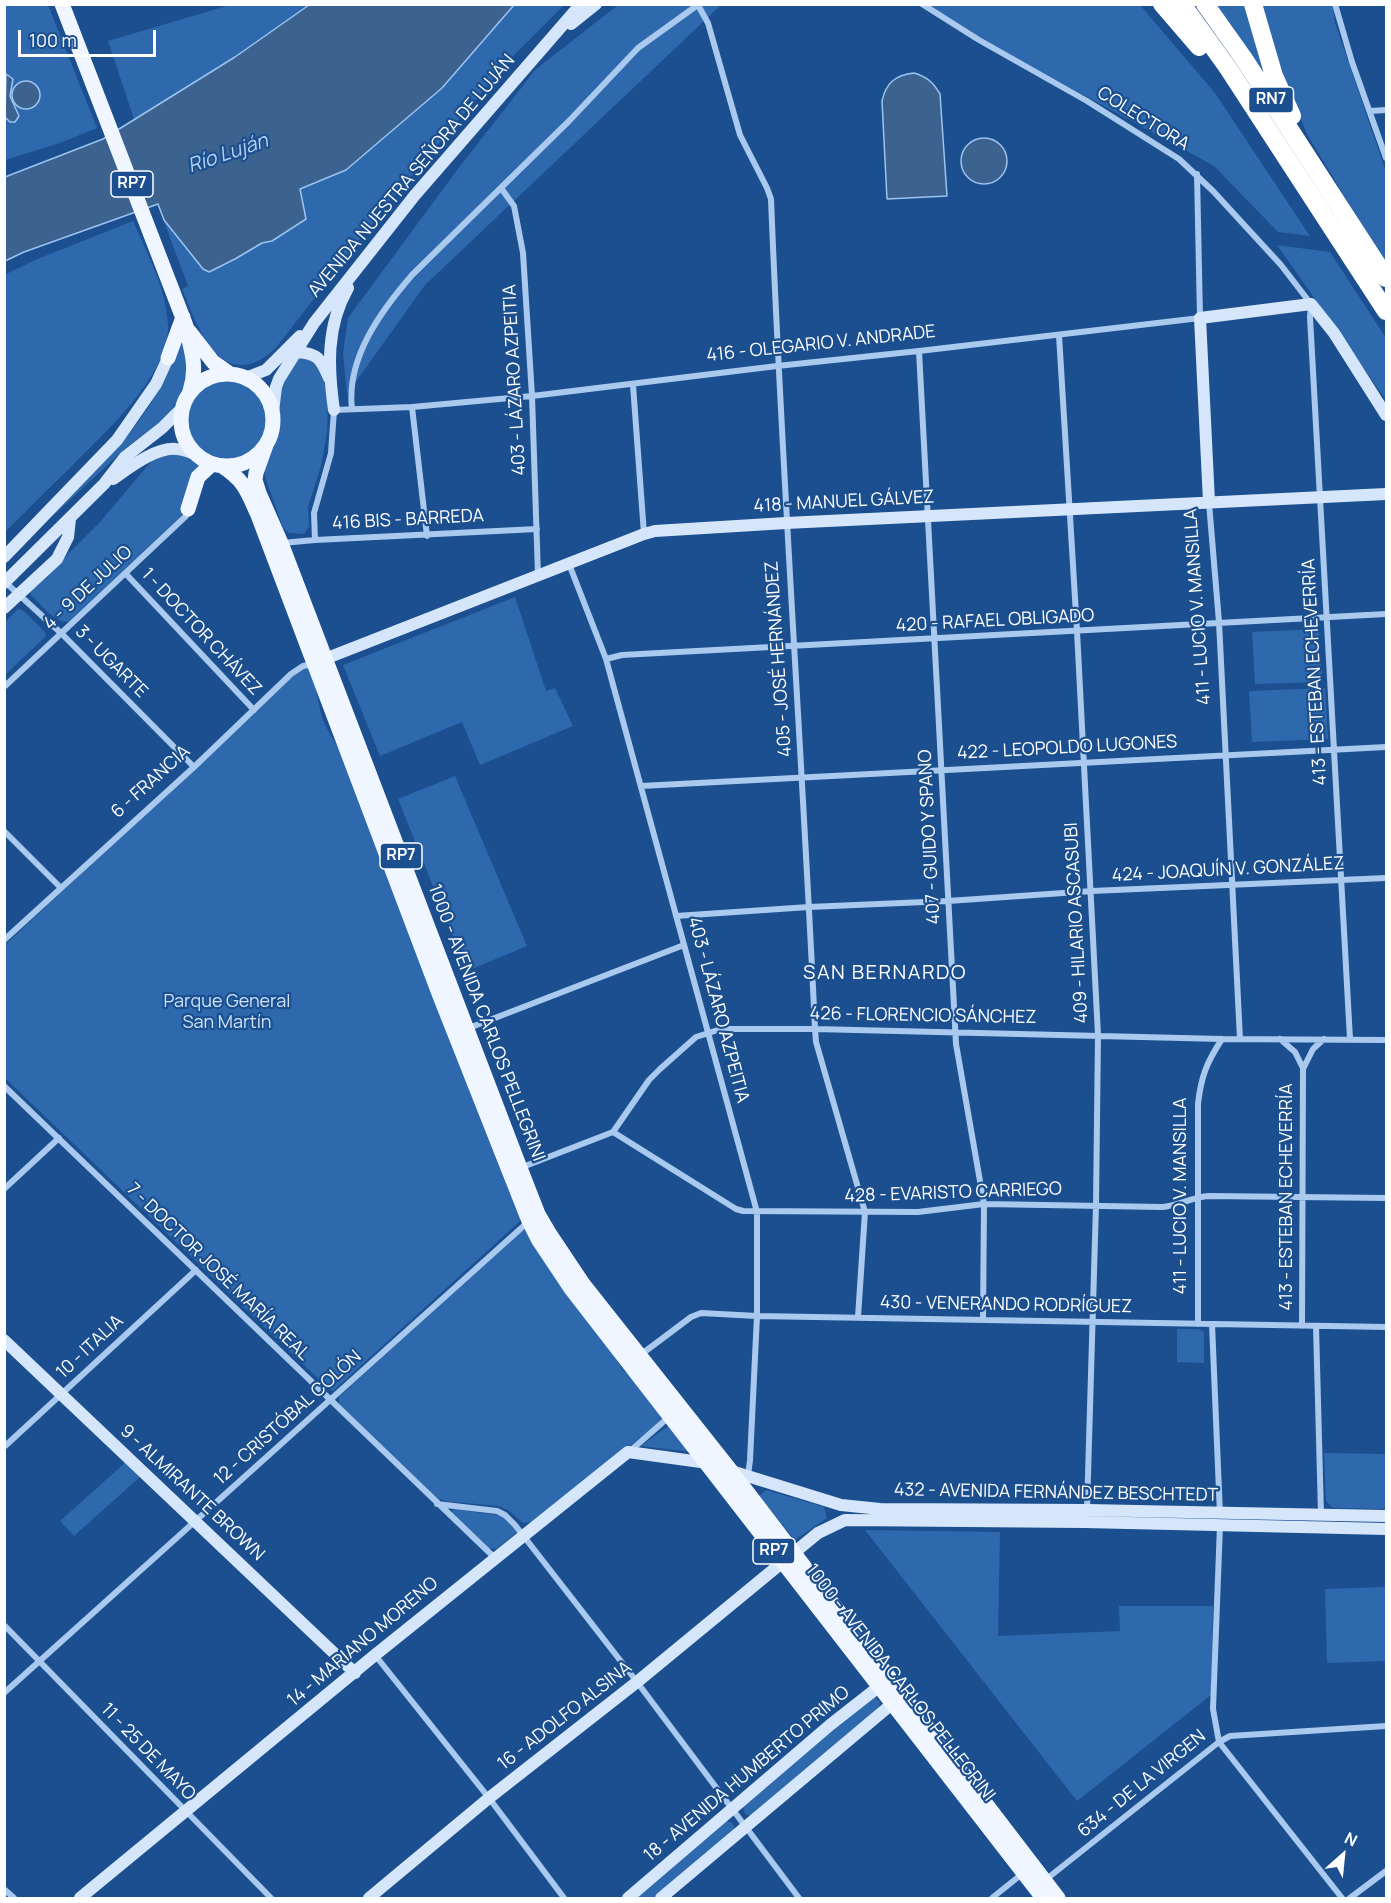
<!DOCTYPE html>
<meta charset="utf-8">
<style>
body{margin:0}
#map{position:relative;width:1391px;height:1903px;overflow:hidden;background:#1b4f8f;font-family:Manrope,sans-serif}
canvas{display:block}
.frame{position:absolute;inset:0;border:6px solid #fff;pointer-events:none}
.north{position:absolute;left:1313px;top:1825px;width:60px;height:60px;-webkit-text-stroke:4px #1b4f8f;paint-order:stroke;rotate:27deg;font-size:16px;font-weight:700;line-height:24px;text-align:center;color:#fff}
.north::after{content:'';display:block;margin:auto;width:21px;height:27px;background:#fff;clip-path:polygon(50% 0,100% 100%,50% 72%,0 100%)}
.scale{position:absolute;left:18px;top:30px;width:138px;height:27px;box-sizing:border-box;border:3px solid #fff;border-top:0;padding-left:8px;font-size:18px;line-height:21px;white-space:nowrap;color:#fff;-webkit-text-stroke:4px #1b4f8f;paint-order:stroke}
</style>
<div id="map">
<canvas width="1391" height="1903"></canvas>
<div class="frame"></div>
<div class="north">N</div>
<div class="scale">100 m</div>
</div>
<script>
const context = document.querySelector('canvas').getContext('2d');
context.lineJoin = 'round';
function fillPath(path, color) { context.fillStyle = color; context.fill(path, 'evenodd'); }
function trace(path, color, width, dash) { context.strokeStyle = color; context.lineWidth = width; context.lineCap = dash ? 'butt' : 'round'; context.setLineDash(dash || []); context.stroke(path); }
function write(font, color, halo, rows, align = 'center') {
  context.font = font + ' Manrope,sans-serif'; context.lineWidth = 4.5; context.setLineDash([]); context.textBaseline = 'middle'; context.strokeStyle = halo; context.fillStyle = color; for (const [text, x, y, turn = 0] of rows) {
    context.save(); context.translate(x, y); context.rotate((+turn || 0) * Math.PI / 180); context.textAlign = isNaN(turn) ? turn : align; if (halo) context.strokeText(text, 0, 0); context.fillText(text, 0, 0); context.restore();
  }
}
fillPath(new Path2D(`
 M 5,5 L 48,5 L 97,128 L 60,143 L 5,160 Z
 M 230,5 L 360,5 L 142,143 L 108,41 Z
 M 432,5 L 564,5 L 507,62 L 371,225 L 275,349 C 222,396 198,329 182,289 L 188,286 L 159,208 L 208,197 Z
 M 618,5 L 721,5 L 425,285 L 347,394 L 343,353 L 348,318 L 457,170 L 536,69 Z
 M 928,5 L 1140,5 L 1215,93 L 1310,236 L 1278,232 L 1214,166 L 1003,51 Z
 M 1213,5 L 1245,5 L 1277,98 Z
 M 1256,5 L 1333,5 L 1335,23 L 1386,172 L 1386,265 L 1308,136 L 1268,40 Z
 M 133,221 C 148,255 166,288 168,325 C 170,375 105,432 73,465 C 50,487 27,510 5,532 L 4,275 L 35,260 Z
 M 1277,245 L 1330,252 L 1386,338 L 1386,400 Z
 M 183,334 L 190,379 L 172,409 L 155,426 L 128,446 L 57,512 L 45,520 C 104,463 158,416 183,334 Z
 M 304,355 L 322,369 L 328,399 L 327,433 L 321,466 L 308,507 L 309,526 L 304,534 L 289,533 L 283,528 L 265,477 C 263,459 275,448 279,432 C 282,420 279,410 279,399 C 279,382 291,363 304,355 Z
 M187 419a41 41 0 1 1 82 0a41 41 0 1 1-82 0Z
 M 165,453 L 193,457 L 205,465 L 181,516 L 68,622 C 53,622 41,604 31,595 L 30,592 L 100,522 L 154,458 Z
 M 515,597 L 546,691 L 555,688 L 573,726 L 480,765 L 462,722 L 380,756 L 343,665 Z
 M 18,609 L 24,611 L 45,632 L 46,636 L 5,675 L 5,622 Z
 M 1319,629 L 1322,682 L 1255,684 L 1252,632 Z
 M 307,667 C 315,681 317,694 320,709 C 323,725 333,739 342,753 L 522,1216 L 519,1222 L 333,1391 L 329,1389 L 5,1078 L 5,945 L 299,670 Z
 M 1325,688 L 1328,739 L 1252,742 L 1249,691 Z
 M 455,776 L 527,946 L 467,971 L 398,799 Z
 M 527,1230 L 606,1343 L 622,1369 L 652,1395 L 663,1413 L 661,1419 L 654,1427 L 531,1522 L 523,1523 L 508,1510 L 498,1506 L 445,1501 L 437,1498 L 339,1405 L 339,1397 L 520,1231 Z
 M 1177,1329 L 1198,1329 L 1204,1332 L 1204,1363 L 1177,1362 Z
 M 671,1424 L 692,1452 L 641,1446 Z
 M 1324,1453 L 1386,1454 L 1386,1509 L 1333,1508 L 1326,1501 Z
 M 126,1462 L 141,1476 L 74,1536 L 60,1521 Z
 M 766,1490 L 824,1507 L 827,1518 L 795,1540 L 759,1496 Z
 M 454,1509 L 503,1516 L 517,1531 L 516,1533 L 496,1549 L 489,1548 L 452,1513 L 452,1511 Z
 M 865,1530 L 1000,1532 L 998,1636 L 1120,1631 L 1119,1606 L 1213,1606 L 1211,1695 L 1077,1801 Z
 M 1386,1587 L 1386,1661 L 1327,1663 L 1325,1589 Z
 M 875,1697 L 880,1702 L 879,1709 L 752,1816 L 745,1814 L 743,1806 L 868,1698 Z
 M 726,1821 L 733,1823 L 735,1830 L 657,1898 L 636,1898 Z`), '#2e69ad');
const water = new Path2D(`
 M 309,5 L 514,5 L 442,88 L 346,170 L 300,189 L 306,219 L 272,241 L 262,243 L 235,259 L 209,272 L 203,269 L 164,220 L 158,204 L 24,252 L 5,261 L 5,177 L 103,139 L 235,57 Z
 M 914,73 C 927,77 933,82 940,94 L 947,196 L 887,199 L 882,101 C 886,83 895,75 914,73 Z
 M 6,74 L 13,79 L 10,96 L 19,116 L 15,122 L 10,122 L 5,117 Z
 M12 95a14 14 0 1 1 28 0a14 14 0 1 1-28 0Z
 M961 161a23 23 0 1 1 46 0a23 23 0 1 1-46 0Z`);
fillPath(water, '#3c6290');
trace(water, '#9cc4f0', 1.5);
trace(new Path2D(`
 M 922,4 L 979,40 L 1087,101 L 1179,159 L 1213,191 L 1281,265 L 1311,304 L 1310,317 L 1350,1039
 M 1335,4 L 1352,62 L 1386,158
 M 698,5 L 708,23 L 740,135 L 767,188 L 771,199 C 782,476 802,752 815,1029 L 816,1042 L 865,1212 L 858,1317
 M 1370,111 L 1386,110
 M 501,188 L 514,206 L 523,253 L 532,396 L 538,575
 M 1059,335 L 1077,631 L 1098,1035 L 1096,1205 L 1087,1509
 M 919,351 L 956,1044 L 984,1204 L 983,1320
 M 633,385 L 644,534
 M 412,407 L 427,536
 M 352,409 C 346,358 381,311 412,275 L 569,121 L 638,48 L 699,4
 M 1209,503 L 1219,622 L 1240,1039
 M 315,540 L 314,513 L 331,453 L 334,410 L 412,407 L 532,396 L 777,366 L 919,351 L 1200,318 L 1197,174
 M 282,543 L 315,540 L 537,529
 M 569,564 L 606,659 L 757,1212 L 757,1316 L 750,1460 L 748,1476
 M 126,574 L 254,710
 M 5,582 L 62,634 L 194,767
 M 606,659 L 622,655 L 1386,614
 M 4,687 L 186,516 L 188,509
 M 641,786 L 1386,747
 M 4,831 L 61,888
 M 676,916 L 809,907 L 948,901 L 1092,891 L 1386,878
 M 4,940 L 194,767 L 291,674 L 303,666 L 313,664
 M 469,1028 L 684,945
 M 1280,1039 L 1295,1052 L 1303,1068
 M 4,1086 L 495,1558
 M 613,1132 L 736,1209 L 743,1211 L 918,1212 L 984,1204 L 1162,1207 C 1178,1206 1192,1197 1209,1196 L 1386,1198
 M 520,1168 L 613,1132 L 649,1080 L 660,1069 L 696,1037 L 721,1029 L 815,1029 L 1222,1039 L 1386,1040
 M 4,1189 L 59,1138
 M 1198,1324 L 1198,1104 C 1201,1076 1207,1062 1222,1039
 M 1212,1324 L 1220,1515
 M 1302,1326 L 1303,1069 L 1313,1049 L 1324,1039
 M 1316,1326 L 1321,1514
 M 639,1356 L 691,1317 L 701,1313 L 757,1316 L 1386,1327
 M 4,1447 L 196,1270
 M 630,1451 L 670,1416
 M 437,1504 L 497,1511 L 505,1515 L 515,1525 L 637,1682 L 799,1898
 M 1220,1525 L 1213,1709 L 1219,1742 L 1342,1898
 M 4,1625 L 271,1898
 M 375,1655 L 489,1798 L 564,1898
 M 4,1693 L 528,1222
 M 1044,1881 L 1219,1742 L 1230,1736 L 1386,1726
 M 4,1889 L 14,1898
 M 992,1898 L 1022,1874
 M 1350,1898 L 1386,1871`), '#a9c9ee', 6);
trace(new Path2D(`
 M 571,24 L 596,4
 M 296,352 C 318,353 321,359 329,378
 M 245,378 L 266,370 L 300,336
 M 334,410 C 328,368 326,326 348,288
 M 273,412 L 276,387 L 279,379 L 314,323 L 415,195 L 581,4
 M 113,479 C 129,468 156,447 176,449 C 183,449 189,452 195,454
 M 1209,502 L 1200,318 L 1311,304 L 1334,333 L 1386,415
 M 4,557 L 117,440 L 156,384 L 168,358
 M 4,583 L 104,484 L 125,457 L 162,428 L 182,408
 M 4,608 L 57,559 L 68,537 L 70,519
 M 317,662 L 644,534 L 655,531 L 786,523 L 1386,494
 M 4,1340 L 355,1673
 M 728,1470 L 841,1505 L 880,1509 L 1087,1510 L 1386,1516
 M 80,1898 L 375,1655 L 628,1452 L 708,1463
 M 369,1898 L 489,1798 L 637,1682 L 818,1533 L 845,1520 L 1085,1522 L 1386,1529
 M 628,1898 L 830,1725 L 886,1681
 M 661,1898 L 899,1698`), '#d6e6fa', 12);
trace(new Path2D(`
 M 62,4 L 186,326 C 191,351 198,366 190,391
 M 189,331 L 213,362 L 230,374
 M 168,358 L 183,317
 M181 420a46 46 0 1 1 92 0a46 46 0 1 1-92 0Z
 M 266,445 L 256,473 L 255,480 L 259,493 L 281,543 L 520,1168 L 538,1214 L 549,1233 L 583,1284 L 731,1471 L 1058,1898
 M 222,466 C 245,481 247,491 258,515 L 440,996 L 529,1221 L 538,1239 L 572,1290 L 1043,1898
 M 188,509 L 198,477 L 212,464`), '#f0f6ff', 15);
trace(new Path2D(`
 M 1162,4 L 1199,47
 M 1182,4 L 1228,68 L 1386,311
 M 1205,4 L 1244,59 L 1386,278
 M 1253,4 L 1274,76 L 1292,116`), '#fff', 18);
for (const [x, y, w] of [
 [1271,100,45],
 [132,184,42],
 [401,856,42],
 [774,1551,42]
]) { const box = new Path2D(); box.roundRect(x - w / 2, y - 13, w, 26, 4.5); context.fillStyle = '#1b4f8f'; context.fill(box); trace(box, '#fff', 1.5); }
write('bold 16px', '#fff', null, [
 ["RN7",1271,100],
 ["RP7",132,184],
 ["RP7",401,856],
 ["RP7",774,1551]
]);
write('18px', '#fff', '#1b4f8f', [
 ["COLECTORA",1143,119,32],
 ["AVENIDA NUESTRA SEÑORA DE LUJÁN",412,176,-50],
 ["416 - OLEGARIO V. ANDRADE",821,344,-6],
 ["403 - LÁZARO AZPEITIA",515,380,-93],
 ["418 - MANUEL GÁLVEZ",844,502,-3],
 ["416 BIS - BARREDA",408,520,-3],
 ["4 - 9 DE JULIO",88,588,-43],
 ["411 - LUCIO V. MANSILLA",1198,607,-94],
 ["420 - RAFAEL OBLIGADO",995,621,-3],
 ["1 - DOCTOR CHÁVEZ",201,632,47],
 ["405 - JOSÉ HERNÁNDEZ",779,659,-94],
 ["3 - UGARTE",111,662,45],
 ["413 - ESTEBAN ECHEVERRÍA",1315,672,-93],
 ["422 - LEOPOLDO LUGONES",1067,748,-3],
 ["6 - FRANCIA",151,782,-42],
 ["407 - GUIDO Y SPANO",930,837,-93],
 ["424 - JOAQUÍN V. GONZÁLEZ",1228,870,-3],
 ["409 - HILARIO ASCASUBI",1077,923,-93],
 ["403 - LÁZARO AZPEITIA",718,1010,75],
 ["426 - FLORENCIO SÁNCHEZ",923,1016,1],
 ["1000 - AVENIDA CARLOS PELLEGRINI",486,1023,69],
 ["428 - EVARISTO CARRIEGO",953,1193,-2],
 ["411 - LUCIO V. MANSILLA",1181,1196,-90],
 ["413 - ESTEBAN ECHEVERRÍA",1287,1197,-90],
 ["7 - DOCTOR JOSÉ MARÍA REAL",218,1272,44],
 ["430 - VENERANDO RODRÍGUEZ",1006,1305,1],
 ["10 - ITALIA",90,1347,-43],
 ["12 - CRISTÓBAL COLÓN",288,1418,-42],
 ["9 - ALMIRANTE BROWN",192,1493,43],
 ["432 - AVENIDA FERNÁNDEZ BESCHTEDT",1056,1493,1],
 ["14 - MARIANO MORENO",363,1642,-40],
 ["1000 - AVENIDA CARLOS PELLEGRINI",900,1683,52],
 ["16 - ADOLFO ALSINA",565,1716,-38],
 ["11 - 25 DE MAYO",148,1752,46],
 ["18 - AVENIDA HUMBERTO PRIMO",747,1774,-40],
 ["634 - DE LA VIRGEN",1142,1784,-39]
]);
write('18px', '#cfe3fa', '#1b4f8f', [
 ["Parque General",227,1002],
 ["San Martín",227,1023]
]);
write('italic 20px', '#b5d3f5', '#1b4f8f', [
 ["Río Luján",228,154,-19]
]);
context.letterSpacing = '1.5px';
write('20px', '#fff', '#1b4f8f', [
 ["SAN BERNARDO",885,973]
]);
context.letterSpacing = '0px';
</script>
